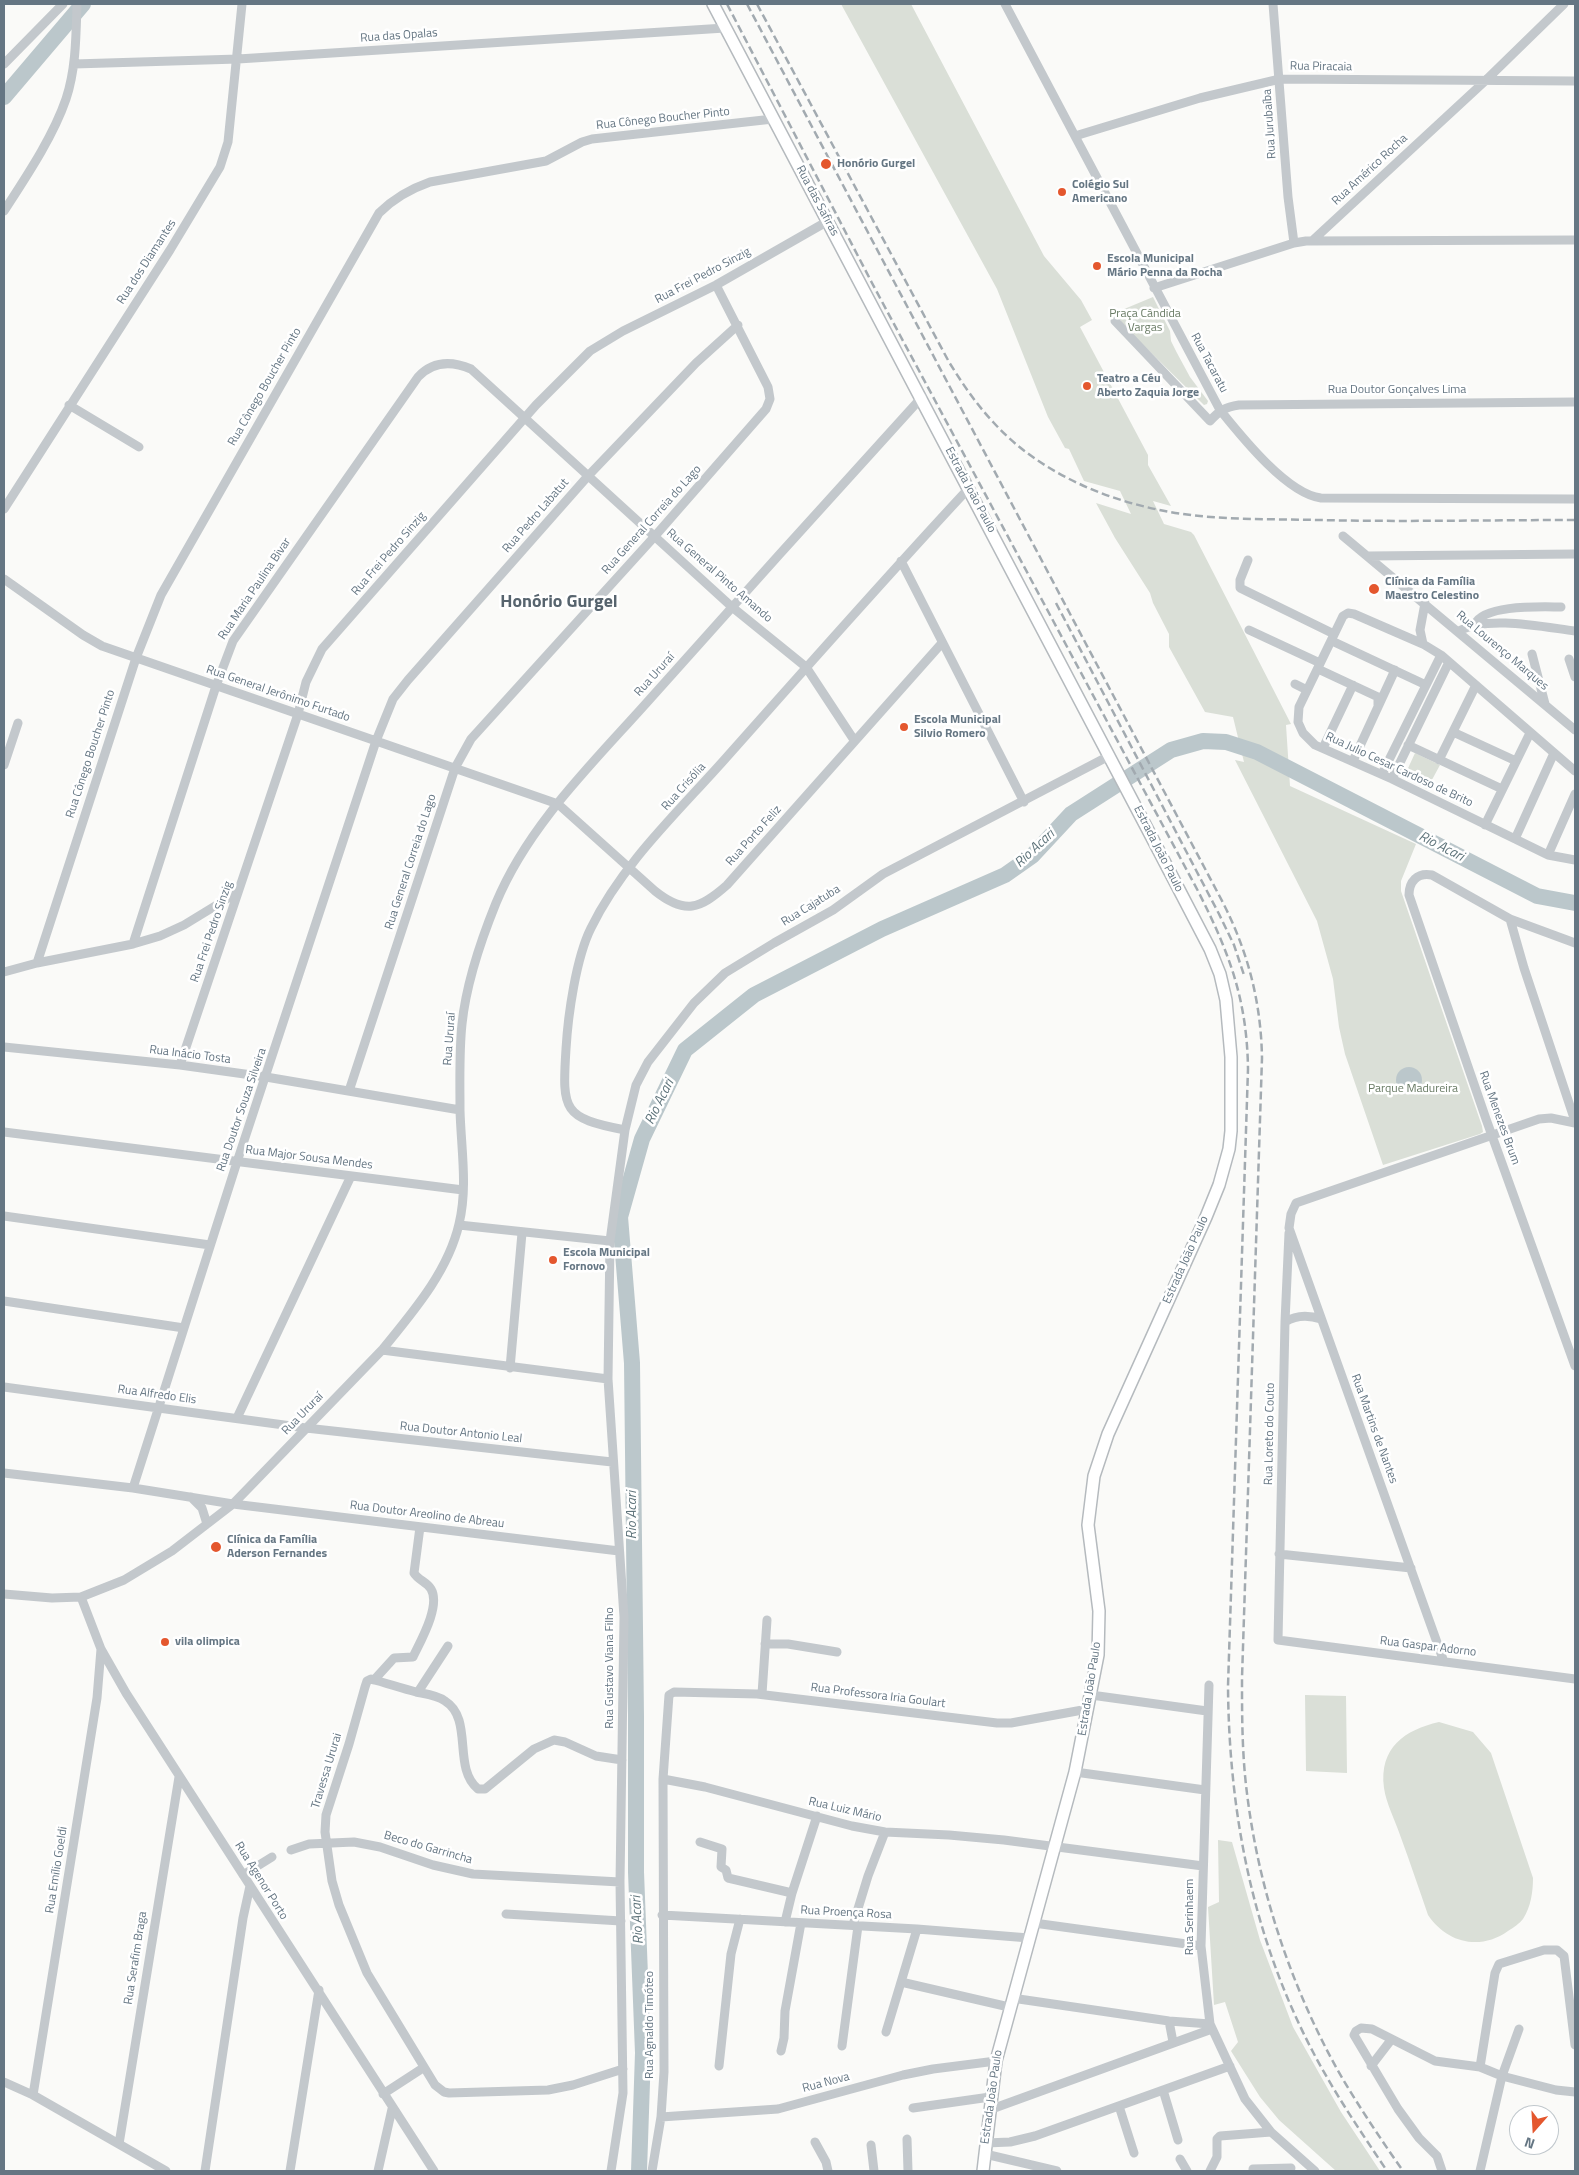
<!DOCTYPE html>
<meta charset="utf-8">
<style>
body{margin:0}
#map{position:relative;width:1579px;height:2175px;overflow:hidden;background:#fafaf8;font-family:"Titillium Web",sans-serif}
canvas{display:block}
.frame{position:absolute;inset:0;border:5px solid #657683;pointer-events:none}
.north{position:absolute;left:1509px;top:2105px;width:50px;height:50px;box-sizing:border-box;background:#fff;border:1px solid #c1c8cd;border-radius:50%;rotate:199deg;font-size:14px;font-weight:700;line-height:20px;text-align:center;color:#657683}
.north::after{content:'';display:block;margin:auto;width:18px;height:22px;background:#e4572e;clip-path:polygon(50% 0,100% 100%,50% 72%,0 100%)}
</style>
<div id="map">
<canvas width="1579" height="2175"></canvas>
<div class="frame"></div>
<div class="north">N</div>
</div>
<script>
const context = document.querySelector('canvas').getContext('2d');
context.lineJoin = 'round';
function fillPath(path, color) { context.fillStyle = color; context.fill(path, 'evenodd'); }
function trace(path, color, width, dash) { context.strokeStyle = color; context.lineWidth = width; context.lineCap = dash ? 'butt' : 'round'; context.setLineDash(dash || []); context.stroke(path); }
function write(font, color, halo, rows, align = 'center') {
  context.font = font + ' "Titillium Web",sans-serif'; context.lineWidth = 5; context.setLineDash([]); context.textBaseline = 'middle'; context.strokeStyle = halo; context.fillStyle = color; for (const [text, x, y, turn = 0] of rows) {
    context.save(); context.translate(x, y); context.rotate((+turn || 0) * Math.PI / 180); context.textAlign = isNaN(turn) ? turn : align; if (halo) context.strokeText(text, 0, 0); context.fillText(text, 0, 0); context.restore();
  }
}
fillPath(new Path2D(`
 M 841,4 L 911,4 L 1044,256 L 1081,300 L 1092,320 L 1080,327 L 1148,455 L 1148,465 L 1171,506 L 1153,501 L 1164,524 L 1191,532 L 1194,535 L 1291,724 L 1286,725 L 1290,786 L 1416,844 L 1401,881 L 1401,891 L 1482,1126 L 1483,1132 L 1480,1134 L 1383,1165 L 1345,1054 L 1339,1027 L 1333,979 L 1317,921 L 1235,760 L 1244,762 L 1233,717 L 1205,712 L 1169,647 L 1169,634 L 1153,603 L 1150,593 L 1115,538 L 1096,503 L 1131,514 L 1120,491 L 1084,481 L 1069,449 L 1065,448 L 1048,417 L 997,289 Z
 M 1153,297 L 1170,331 L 1171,341 L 1177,353 L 1190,377 L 1208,401 L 1207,404 L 1204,405 L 1122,324 L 1117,312 Z
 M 1415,753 L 1440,765 L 1427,789 L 1404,777 Z
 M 1305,1695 L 1346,1696 L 1347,1773 L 1306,1771 Z
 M 1439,1722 L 1473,1732 L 1491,1753 L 1533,1878 C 1533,1891 1531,1907 1523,1919 C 1520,1923 1513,1928 1508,1931 C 1480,1951 1447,1943 1428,1915 C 1419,1889 1410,1862 1400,1835 C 1395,1820 1386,1803 1384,1788 C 1379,1747 1405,1730 1439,1722 Z
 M 1218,1840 L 1232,1842 L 1260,1940 L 1293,2027 L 1341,2112 L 1380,2171 L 1336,2171 L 1279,2120 L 1260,2097 L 1231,2051 L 1238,2042 L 1225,2002 L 1214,2005 L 1208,1907 L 1219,1902 Z`), '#dadfd7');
fillPath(new Path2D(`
 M1396 1080a13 13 0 1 1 26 0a13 13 0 1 1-26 0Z`), '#bbc7cb');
trace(new Path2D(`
 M 4,97 L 83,4
 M 639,2171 L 643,2053 L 636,1872 L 636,1717 L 632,1363 L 620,1217 L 642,1139 L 685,1050 L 754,995 L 882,929 L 1005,875 L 1032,856 L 1071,814 L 1171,750 L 1203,741 L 1226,742 L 1257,752 L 1537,896 L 1575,903`), '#bbc7cb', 16);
const major = new Path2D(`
 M 713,4 L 1150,834 L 1210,949 L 1220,974 L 1226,1000 L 1231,1057 L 1231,1131 L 1229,1149 L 1219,1185 L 1206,1217 L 1108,1434 L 1094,1476 L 1088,1525 L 1099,1611 L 1098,1655 L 1075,1772 L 996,2061 L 983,2171`);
trace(major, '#b5babe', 14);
trace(new Path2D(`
 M 1005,4 L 1220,410 C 1241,436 1287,494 1321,498 L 1575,499
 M 1273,4 L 1288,197 L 1294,243
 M 4,64 L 63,4
 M 74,64 L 238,59 L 725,28
 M 1075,136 L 1200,98 L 1280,79 L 1575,81
 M 4,211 C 26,177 53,137 66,99 C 76,69 76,36 77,4
 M 1312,241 L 1484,82 L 1564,4
 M 1154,288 L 1294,243 L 1306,241 L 1575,240
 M 1115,321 L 1210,421 C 1219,411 1225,407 1239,405 L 1575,402
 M 69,405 L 139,447
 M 4,509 L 170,250 L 220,167 L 228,142 L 242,4
 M 1343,536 L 1575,730
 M 1368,556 L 1575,554
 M 1248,560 L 1240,580 L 1240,588 L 1334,634
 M 901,561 L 1024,802
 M 4,579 L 83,635 L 102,646 L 558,804 L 655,891 C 685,915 700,909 727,885 L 942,643
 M 1475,624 C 1484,604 1542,607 1561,607
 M 1249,630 L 1320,663
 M 1459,631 C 1487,615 1543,627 1575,631
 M 1332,641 L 1426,685
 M 1423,644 L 1420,630 L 1425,603
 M 1532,654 L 1545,704
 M 1569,659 L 1575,677
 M 1318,669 L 1378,697 L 1378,705
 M 1295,684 L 1307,690
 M 1453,732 L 1516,761
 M 1408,745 L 1502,789
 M 1323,748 L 1353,685
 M 1439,760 L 1476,685
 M 1353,761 L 1395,670
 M 4,765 L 18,723
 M 1575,771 L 1441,655 L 1423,644 L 1354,614 L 1348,613 L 1343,616 L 1299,707 L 1298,722 L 1303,733 L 1315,745 L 1392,779 L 1548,855 L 1575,860
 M 1382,774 L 1441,655
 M 1392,779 L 1449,662
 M 1485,825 L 1530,733
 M 1515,839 L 1554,753
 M 1548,855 L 1575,794
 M 1510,919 L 1524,968 L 1575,1121
 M 1575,943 L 1510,919 L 1432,875 C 1417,872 1409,882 1409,895 L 1486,1119 L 1575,1366
 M 133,944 L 216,686 L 233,641 L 418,377 C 433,361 452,361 471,369 L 732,607 L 806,667 L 854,740
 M 37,963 L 136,658 L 161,595 L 379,213 C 394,198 410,189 430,182 L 546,161 L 582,142 L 592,139 L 773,119
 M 4,972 L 37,963 L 133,944 L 160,936 L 184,925 L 238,892
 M 4,1047 L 180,1065 L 266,1077 L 460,1110
 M 180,1065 L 298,714 L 306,682 L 322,649 L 536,405 L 590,351 L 623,331 L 716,285 L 828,221
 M 349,1091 L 455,768 L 471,739 L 655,536 L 766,409 L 770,399 L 768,387 L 716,285
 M 625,1130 C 563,1118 562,1111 566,1049 C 568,1015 576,958 591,928 C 622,864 678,812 725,759 C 806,668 886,577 969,488
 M 4,1132 L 463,1190
 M 4,1216 L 210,1245
 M 459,1225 L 610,1241
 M 1289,1233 L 1285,1322 L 1278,1640 L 1575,1679
 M 4,1301 L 184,1328
 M 1285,1322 C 1296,1315 1309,1315 1321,1319
 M 382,1350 L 608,1379
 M 510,1368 L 522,1233
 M 4,1387 L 306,1428 L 612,1462
 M 237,1418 L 351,1176
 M 4,1473 L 133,1488 L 233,1504 L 619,1551
 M 133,1488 L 237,1162 L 376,741 L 393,699 L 408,680 L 588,476 L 696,363 L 738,325
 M 191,1497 L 202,1508 L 207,1524
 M 1279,1554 L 1411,1568
 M 4,1594 L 52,1598 L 81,1597 L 124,1580 L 172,1551 L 233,1504 L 382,1350 C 412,1313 448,1272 459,1224 C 468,1187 461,1148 460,1110 C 460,1082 459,1052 462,1024 C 466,985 481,940 496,903 C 528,825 594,762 650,699 C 740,598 831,497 922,397
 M 81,1597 L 101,1649 L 126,1693 L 434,2171
 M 765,1644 L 788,1644 L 837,1652
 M 1444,1662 L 1289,1228 L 1291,1214 L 1296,1203 L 1539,1119 L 1551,1118 L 1575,1123
 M 374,1680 L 394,1658 L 413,1657 C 420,1642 441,1606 431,1589 C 427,1582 418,1580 414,1573 L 420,1527
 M 1209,1685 L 1201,1946 L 1210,2024 L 1245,2099 L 1271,2132 L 1315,2171
 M 418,1692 L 448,1646
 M 762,1694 L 767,1620
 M 1091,1695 L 1207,1711
 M 622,1760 L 596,1756 L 565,1742 L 554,1740 L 534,1749 L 485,1789 L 478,1789 C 452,1768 474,1719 445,1701 C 437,1695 426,1694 416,1692 C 401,1688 386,1683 371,1679 L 367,1681 L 365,1687 L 349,1744 L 326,1815 L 325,1832 L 332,1881 L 339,1905 L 367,1973 L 435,2085 L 444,2092 L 449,2093 L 548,2090 L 573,2085 L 623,2069
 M 1075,1772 L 1205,1790
 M 663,1779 L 705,1787 L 852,1826 L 885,1832 L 949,1835 L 1004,1840 L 1203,1866
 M 700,1842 L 722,1849 L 721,1867 L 726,1870 L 728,1878 L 792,1893
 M 291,1850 L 309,1844 L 354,1842 L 380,1847 L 433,1865 L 473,1874 L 620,1882
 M 243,1875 L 272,1857
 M 506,1914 L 621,1921
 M 662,1915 L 917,1929 L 1029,1938
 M 785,1922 L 792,1893 L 817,1816
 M 1034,1923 L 1201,1946
 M 853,1925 L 868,1876 L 885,1832
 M 901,1982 L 1009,2007
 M 1012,1998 L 1169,2021 L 1210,2024
 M 1169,2021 L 1173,2042
 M 886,2032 L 917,1929
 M 842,2046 L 858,1926
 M 781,2051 L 784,2038 L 785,2011 L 801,1923
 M 719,2066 L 731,1954 L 740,1919
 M 1371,2066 L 1391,2040
 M 1480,2067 L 1495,1973 L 1499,1964 L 1544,1950 L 1557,1950 L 1564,1956 L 1575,2045
 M 4,2082 L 33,2095 L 166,2171
 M 1163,2090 L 1178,2140
 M 383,2094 L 423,2068
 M 33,2095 L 97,1698 L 101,1649
 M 1119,2106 L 1134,2153
 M 913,2108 L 990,2097
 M 989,2110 L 1212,2029
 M 661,2117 L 778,2109 L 903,2075 L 933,2069 L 996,2061
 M 907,2139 L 908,2171
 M 815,2142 L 826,2162 L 828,2171
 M 986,2143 L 1010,2142 L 1035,2136 L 1230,2066
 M 119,2144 L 179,1777
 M 871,2145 L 874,2171
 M 985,2154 L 1057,2171
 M 1180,2159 L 1187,2171
 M 205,2171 L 243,1918 L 250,1886
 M 290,2171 L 319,1990
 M 378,2171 L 392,2109
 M 611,2171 L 623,2093 L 620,1882 L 624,1617 L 608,1379 L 610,1241 L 625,1130 L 636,1085 L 648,1062 L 694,1003 L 725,973 L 774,943 L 833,910 L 883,874 L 1109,756
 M 652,2171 L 661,2117 L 664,2072 L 663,1779 L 669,1695 L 674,1692 L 757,1694 L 997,1723 L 1011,1723 L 1088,1709
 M 1210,2171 L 1217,2157 L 1217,2139 L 1220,2136 L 1271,2132
 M 1253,2171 L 1253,2169 L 1291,2168
 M 1442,2171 L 1437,2156 L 1419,2138 L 1398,2109 L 1354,2035 L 1356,2031 L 1361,2028 L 1372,2029 L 1435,2061 L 1480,2067 L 1502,2076 L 1556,2090 L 1575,2092
 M 1480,2171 L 1502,2076 L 1519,2029`), '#c3c8cc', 9);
trace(major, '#fff', 11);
trace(new Path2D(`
 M 727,4 L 872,283 L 1198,891 C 1229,952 1247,999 1248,1069 L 1228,1686 C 1229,1814 1253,1938 1313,2052 C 1335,2094 1361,2132 1387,2171
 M 747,4 L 1220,897 C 1247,948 1261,1000 1262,1058 L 1242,1678 C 1242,1714 1242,1749 1246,1785 C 1257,1884 1289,1982 1337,2069 C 1357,2104 1380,2138 1403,2171
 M 757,4 L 949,362 C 962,383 976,404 994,423 C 1045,479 1126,509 1200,516 C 1239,520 1279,519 1318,520 C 1403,522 1489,520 1575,520
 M 1056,603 L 1219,914 L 1234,945 L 1244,975`), '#a2aab0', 2.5, [8, 4]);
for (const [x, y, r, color] of [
 [826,164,6,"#e4572e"],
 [1062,192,5,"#e4572e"],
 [1097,266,5,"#e4572e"],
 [1087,386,5,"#e4572e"],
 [1374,589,6,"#e4572e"],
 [904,727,5,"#e4572e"],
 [553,1260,5,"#e4572e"],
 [216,1547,6,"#e4572e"],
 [165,1642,5,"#e4572e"]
]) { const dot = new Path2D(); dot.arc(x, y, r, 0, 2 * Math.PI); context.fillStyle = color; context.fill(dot); trace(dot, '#fff', 2); }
write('12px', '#657683', '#fff', [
 ["Rua das Opalas",399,36,-4],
 ["Rua Piracaia",1321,67,1],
 ["Rua Cônego Boucher Pinto",663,119,-6],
 ["Rua Jurubaíba",1270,124,-94],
 ["Rua Américo Rocha",1370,170,-43],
 ["Rua das Safiras",817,201,62],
 ["Rua dos Diamantes",147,262,-57],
 ["Rua Frei Pedro Sinzig",703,276,-28],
 ["Rua Tacaratu",1209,363,62],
 ["Rua Cônego Boucher Pinto",265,387,-60],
 ["Rua Doutor Gonçalves Lima",1397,390],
 ["Estrada João Paulo",970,490,62],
 ["Rua Pedro Labatut",536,516,-49],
 ["Rua General Correia do Lago",652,520,-48],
 ["Rua Frei Pedro Sinzig",389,554,-49],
 ["Rua General Pinto Amando",719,576,41],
 ["Rua Maria Paulina Bivar",255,589,-56],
 ["Rua Lourenço Marques",1502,651,40],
 ["Rua Ururaí",655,675,-48],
 ["Rua General Jerônimo Furtado",278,694,19],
 ["Rua Cônego Boucher Pinto",91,754,-72],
 ["Rua Julio Cesar Cardoso de Brito",1399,770,25],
 ["Rua Crisólia",684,787,-48],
 ["Rua Porto Feliz",754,836,-48],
 ["Estrada João Paulo",1158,849,63],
 ["Rua General Correia do Lago",411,862,-72],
 ["Rua Cajatuba",811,906,-32],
 ["Rua Frei Pedro Sinzig",212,932,-71],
 ["Rua Ururaí",450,1039,-86],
 ["Rua Inácio Tosta",190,1055,7],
 ["Rua Doutor Souza Silveira",242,1110,-71],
 ["Rua Menezes Brum",1499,1118,70],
 ["Rua Major Sousa Mendes",309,1158,7],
 ["Estrada João Paulo",1186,1260,-66],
 ["Rua Alfredo Elis",157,1395,8],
 ["Rua Ururaí",303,1414,-46],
 ["Rua Martins de Nantes",1374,1429,70],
 ["Rua Doutor Antonio Leal",461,1433,6],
 ["Rua Loreto do Couto",1270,1434,-89],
 ["Rua Doutor Areolino de Abreau",427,1515,7],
 ["Rua Gaspar Adorno",1428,1647,7],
 ["Rua Gustavo Viana Filho",610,1668,-90],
 ["Estrada João Paulo",1090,1689,-81],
 ["Rua Professora Iria Goulart",878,1696,7],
 ["Travessa Ururai",327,1771,-73],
 ["Rua Luiz Mário",845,1810,13],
 ["Beco do Garrincha",428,1848,16],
 ["Rua Emílio Goeldi",57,1870,-81],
 ["Rua Agenor Porto",261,1881,58],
 ["Rua Proença Rosa",846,1913,3],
 ["Rua Serinhaem",1190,1917,-90],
 ["Rua Serafim Braga",136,1958,-81],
 ["Rua Agnaldo Timóteo",650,2025,-90],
 ["Rua Nova",826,2083,-15],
 ["Estrada João Paulo",992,2097,-82]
]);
write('bold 12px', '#657683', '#fff', [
 ["Honório Gurgel",837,164],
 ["Colégio Sul",1072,185],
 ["Americano",1072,199],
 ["Escola Municipal",1107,259],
 ["Mário Penna da Rocha",1107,273],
 ["Teatro a Céu",1097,379],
 ["Aberto Zaquia Jorge",1097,393],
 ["Clínica da Família",1385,582],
 ["Maestro Celestino",1385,596],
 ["Escola Municipal",914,720],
 ["Silvio Romero",914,734],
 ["Escola Municipal",563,1253],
 ["Fornovo",563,1267],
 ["Clínica da Família",227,1540],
 ["Aderson Fernandes",227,1554],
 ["vila olimpica",175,1642]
], 'left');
write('12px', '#687a64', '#fff', [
 ["Praça Cândida",1145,314],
 ["Vargas",1145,328],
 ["Parque Madureira",1413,1089]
]);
write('italic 14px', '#60757c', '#fff', [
 ["Rio Acari",1441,847,27],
 ["Rio Acari",1035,849,-43],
 ["Rio Acari",660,1102,-64],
 ["Rio Acari",633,1515,-90],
 ["Rio Acari",638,1920,-93]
]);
write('bold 18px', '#57646e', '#fff', [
 ["Honório Gurgel",559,603]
]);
</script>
